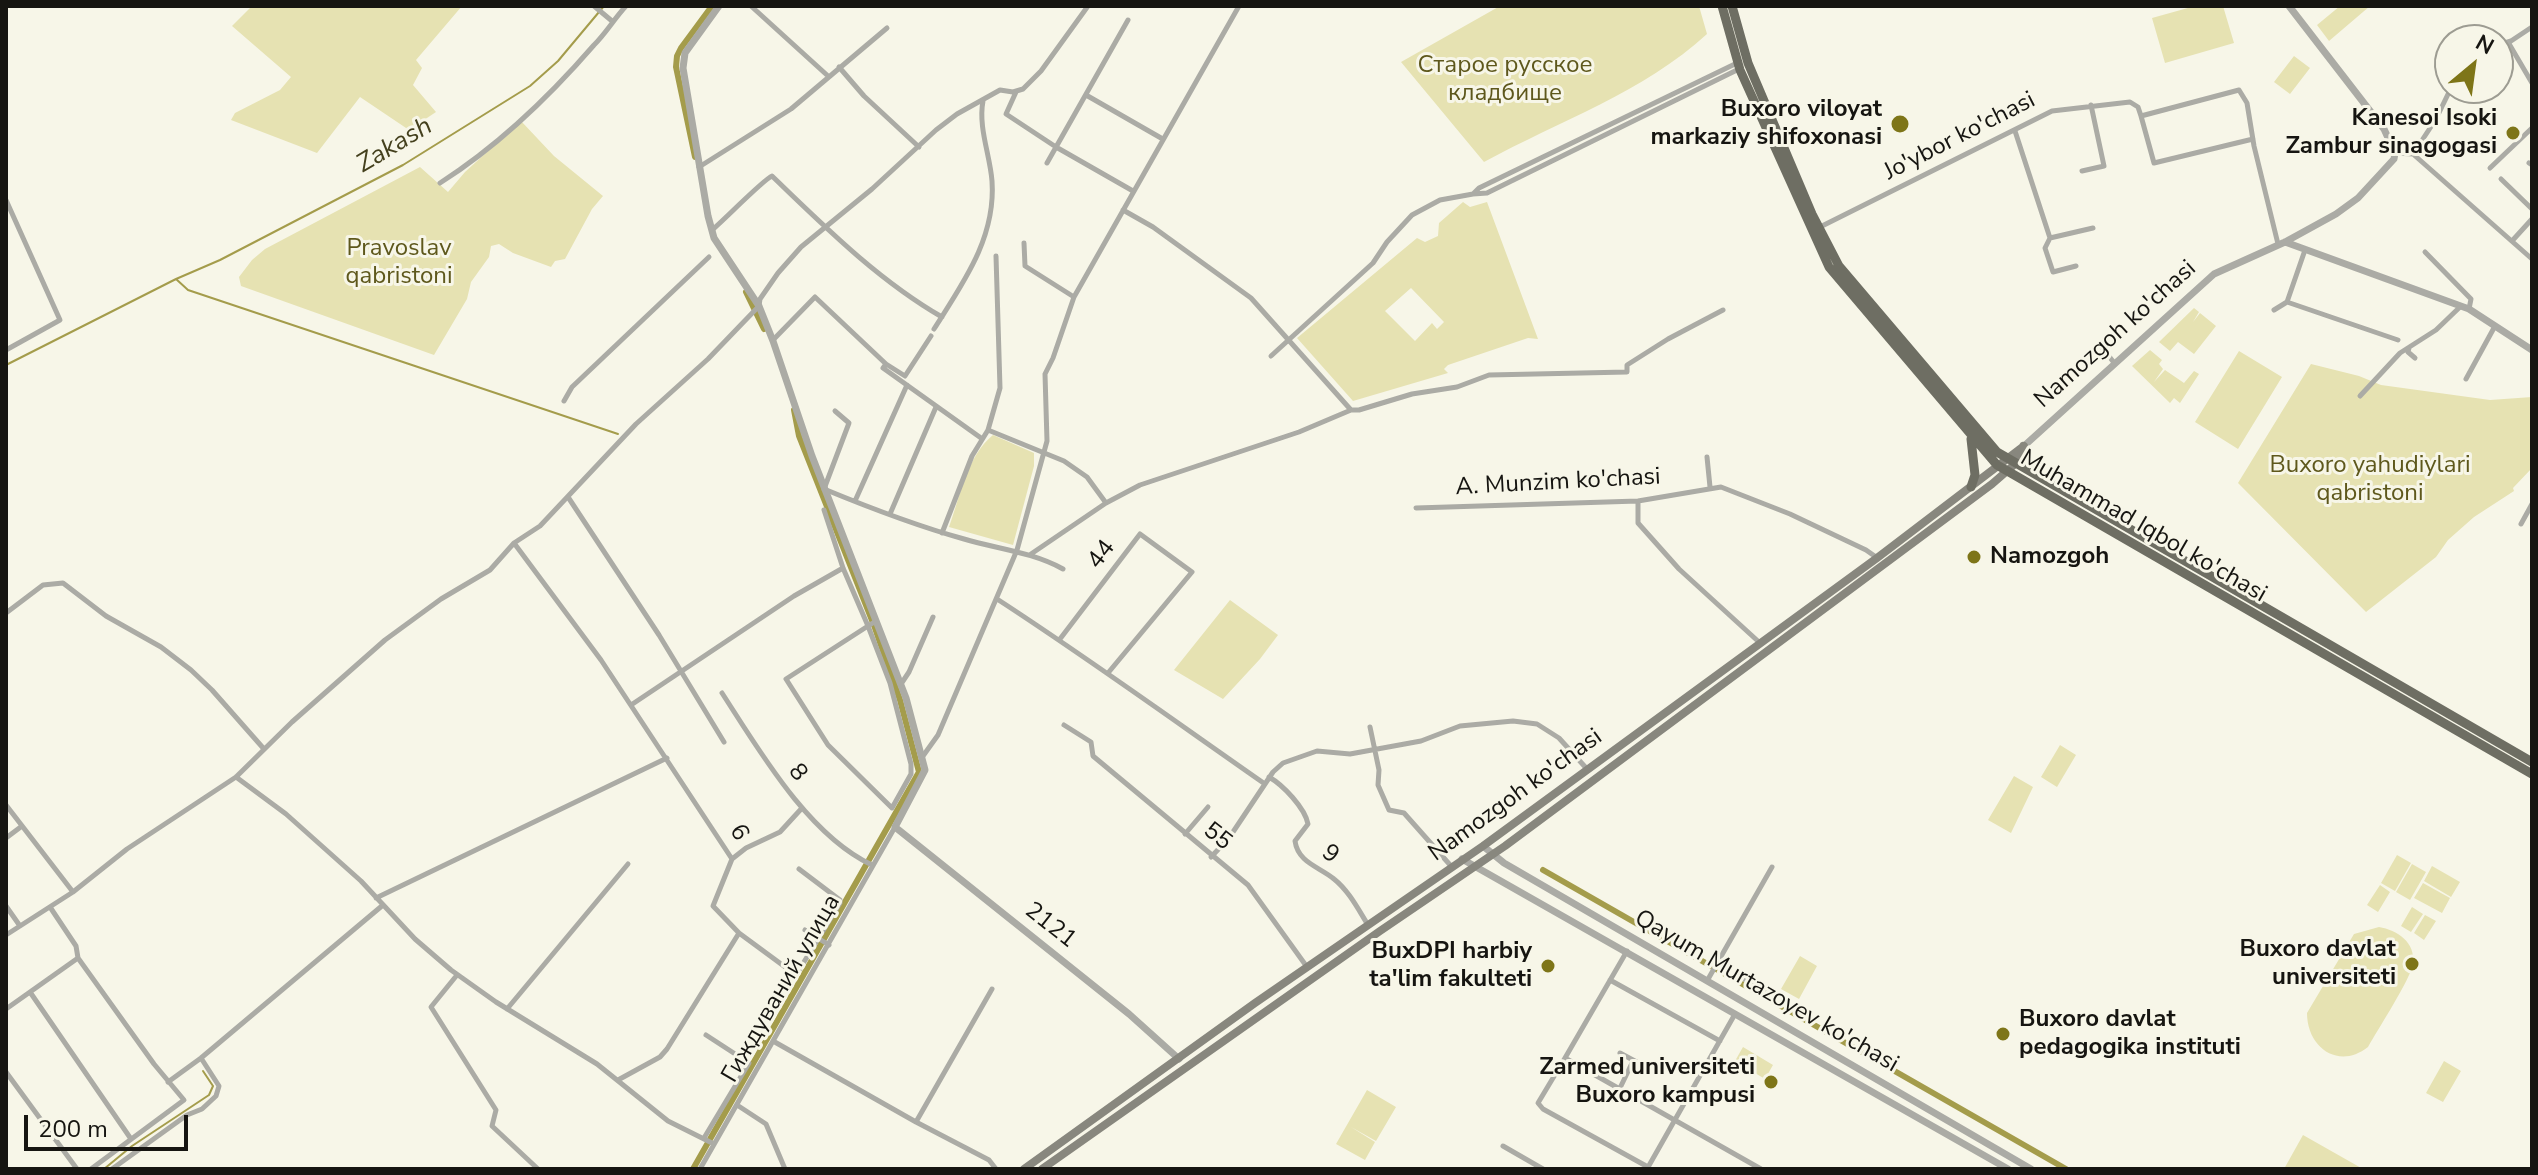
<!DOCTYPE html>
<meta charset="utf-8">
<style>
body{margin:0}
#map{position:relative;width:2538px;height:1175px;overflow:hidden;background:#f7f6e8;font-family:"Nunito Sans",sans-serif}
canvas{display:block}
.frame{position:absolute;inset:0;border:8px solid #161511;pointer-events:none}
.north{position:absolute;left:2434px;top:24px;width:80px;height:80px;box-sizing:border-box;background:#f7f6e8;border:2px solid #9d9c92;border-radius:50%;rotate:29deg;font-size:22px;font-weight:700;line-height:32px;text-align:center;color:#161511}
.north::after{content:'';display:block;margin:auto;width:28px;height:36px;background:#7e7518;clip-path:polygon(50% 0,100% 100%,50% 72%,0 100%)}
.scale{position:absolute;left:24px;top:1115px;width:164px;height:36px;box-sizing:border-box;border:4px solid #161511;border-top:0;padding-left:10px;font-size:24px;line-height:28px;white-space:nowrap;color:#161511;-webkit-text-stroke:6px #f7f6e8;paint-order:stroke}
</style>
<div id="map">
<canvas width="2538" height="1175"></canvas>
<div class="frame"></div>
<div class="north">N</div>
<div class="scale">200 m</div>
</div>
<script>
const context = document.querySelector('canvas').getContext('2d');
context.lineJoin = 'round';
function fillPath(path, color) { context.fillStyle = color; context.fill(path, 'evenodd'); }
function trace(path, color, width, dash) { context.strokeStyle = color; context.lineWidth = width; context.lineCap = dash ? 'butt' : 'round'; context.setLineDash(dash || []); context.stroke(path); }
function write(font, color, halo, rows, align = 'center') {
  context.font = font + ' "Nunito Sans",sans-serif'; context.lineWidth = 6; context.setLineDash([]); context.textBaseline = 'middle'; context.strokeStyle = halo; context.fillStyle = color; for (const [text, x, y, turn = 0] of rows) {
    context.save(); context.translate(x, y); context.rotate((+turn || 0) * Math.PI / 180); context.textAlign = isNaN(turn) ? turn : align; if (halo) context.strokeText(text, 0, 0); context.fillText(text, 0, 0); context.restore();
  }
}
fillPath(new Path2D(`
 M 252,6 L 462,6 L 416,60 L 422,68 L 413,85 L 436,112 L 409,130 L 360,97 L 317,153 L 231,120 L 235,113 L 280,90 L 291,77 L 232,26 Z
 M 1500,6 L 1699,6 L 1707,34 C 1644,92 1559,121 1484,162 L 1401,62 Z
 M 2195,6 L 2223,6 L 2234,43 L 2165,63 L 2152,18 Z
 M 2340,6 L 2370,6 L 2329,41 L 2317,25 Z
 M 2294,56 L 2310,68 L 2290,94 L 2274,82 Z
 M 521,121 L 554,156 L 603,196 L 592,209 L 565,259 L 555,261 L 551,267 L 513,253 L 499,244 L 491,246 L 489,257 L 471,282 L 467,299 L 434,355 L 241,286 L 239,277 L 252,260 L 265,249 L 420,167 L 448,192 L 465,172 Z
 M 1463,202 L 1470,207 L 1487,202 L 1538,339 L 1528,338 L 1448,365 L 1444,369 L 1448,373 L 1353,401 L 1297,338 L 1417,238 L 1425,242 L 1438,236 L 1439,223 ZM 1411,288 L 1444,322 L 1437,329 L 1432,323 L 1415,341 L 1385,311 Z
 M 2194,308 L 2199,312 L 2193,322 L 2200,313 L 2216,326 L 2194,354 L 2178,342 L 2170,351 L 2159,342 Z
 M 2150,350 L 2162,360 L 2159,364 L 2163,369 L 2154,382 L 2165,370 L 2184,383 L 2194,371 L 2199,374 L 2180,403 L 2174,398 L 2170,403 L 2132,366 Z
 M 2239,351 L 2282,377 L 2238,449 L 2195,422 Z
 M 2311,364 L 2359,376 L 2381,385 L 2490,400 L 2532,397 L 2532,468 L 2513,488 L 2514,491 L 2474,517 L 2448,540 L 2436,557 L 2366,612 L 2238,483 Z
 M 993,435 L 1034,453 L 1034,466 L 1013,545 L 949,527 C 960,497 967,456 993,435 Z
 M 1230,600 L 1278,635 L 1260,659 L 1223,699 L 1174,670 Z
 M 2060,745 L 2076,755 L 2057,787 L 2041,777 Z
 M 2014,776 L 2033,787 L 2011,833 L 1988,820 Z
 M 2397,855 L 2411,863 L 2395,891 L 2381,883 Z
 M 2412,864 L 2426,872 L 2410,900 L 2396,892 Z
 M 2432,866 L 2460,882 L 2451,897 L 2424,881 Z
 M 2423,883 L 2450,898 L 2442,913 L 2414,898 Z
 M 2380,885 L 2390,892 L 2378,912 L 2367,905 Z
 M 2412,907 L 2423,914 L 2411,932 L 2401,926 Z
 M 2425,915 L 2436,921 L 2424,940 L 2414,933 Z
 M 2379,927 C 2397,930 2416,942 2413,964 C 2410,980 2378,1029 2368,1047 C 2339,1070 2307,1048 2307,1013 L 2354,934 Z
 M 1800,956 L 1817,966 L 1799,999 L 1781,989 Z
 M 1743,1047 L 1773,1065 L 1765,1079 L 1735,1061 Z
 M 2444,1061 L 2461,1071 L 2443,1102 L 2426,1093 Z
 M 1367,1090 L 1396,1107 L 1376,1141 L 1351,1127 L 1375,1142 L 1365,1160 L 1336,1144 Z
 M 2303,1135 L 2363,1169 L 2284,1169 Z`), '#e6e2b2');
trace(new Path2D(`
 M 176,279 L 188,290 L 618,434
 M 6,365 L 176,279 L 220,260 L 403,165 L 530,86 L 558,61 L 604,6
 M 104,1169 L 132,1146 L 209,1095 L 213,1086 L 203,1071`), '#a49c4b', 2);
trace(new Path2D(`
 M 695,157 L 676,67 L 677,56 L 681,48 L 712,6
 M 746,292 L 764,329
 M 1543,870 L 2066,1169
 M 693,1169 L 919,772 L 900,700 L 875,628 L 799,436 L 794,410`), '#a49c4b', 6);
trace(new Path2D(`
 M 594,6 L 612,21
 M 751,6 L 828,76
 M 2508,42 L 2532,83
 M 2498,45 L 2511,41 L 2532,27
 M 1737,63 L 1479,188 L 1473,194 L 1487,193 L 1739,69
 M 839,67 L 864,96 L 919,147
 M 1016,92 L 1006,114 L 1056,147 L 1133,191
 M 1086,95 L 1161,138
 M 2141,116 L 2154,163 L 2253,139
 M 2015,131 L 2050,238 L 2045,248 L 2053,272 L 2076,266
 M 2395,153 L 2413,154 L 2436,119 L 2451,88
 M 2413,154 L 2532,259
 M 1047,163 L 1128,20
 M 2529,163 L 2532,165
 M 699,167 L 791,109 L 887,28
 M 2490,168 L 2532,128
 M 2082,171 L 2104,166 L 2091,105
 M 2501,179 L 2532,209
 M 440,183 C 498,146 549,97 594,45 C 606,33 614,19 626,6
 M 6,200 L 60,320 L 6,350
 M 1123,210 L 1153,227 L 1251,298 L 1351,410 L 1359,410 L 1412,394 L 1457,387 L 1489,375 L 1627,372 L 1627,365 L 1668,339 L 1723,310
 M 1820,227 L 2052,111 L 2130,102 L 2138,107 L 2141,116 L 2239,90 L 2247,103 L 2254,146 L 2278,244
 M 712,230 C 723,221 764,179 772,176 C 825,227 878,280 942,317
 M 2050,238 L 2093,228
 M 2512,241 L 2532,219
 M 1024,243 L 1025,266 L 1074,297
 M 2425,252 L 2471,299 L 2469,309
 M 2287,302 L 2305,250
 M 2274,310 L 2287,302 L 2398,340
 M 934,329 C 963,283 996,238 992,181 C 990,155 978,127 983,101
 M 773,340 L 815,297 L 886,364 L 883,368 L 981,438
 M 2101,346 L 2115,364
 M 2409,348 L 2408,352 L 2415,358
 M 1271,356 L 1373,263 L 1387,242 L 1412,215 L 1440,200 L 1473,194
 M 886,364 L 905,376 L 931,336
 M 2466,379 L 2495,326
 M 2360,396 L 2400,353 L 2436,330 L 2461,306
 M 564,401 L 572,387 L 709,257
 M 835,411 L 849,423 L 824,489 C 870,508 917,526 964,539 C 998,549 1032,552 1063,569
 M 988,430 L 1064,461 L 1087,477 L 1106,503
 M 1707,457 L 1710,487
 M 568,497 L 659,635 L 724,742
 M 855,501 L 907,385
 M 1638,501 L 1638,523 L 1679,569 L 1760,643
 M 1416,508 L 1638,501 L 1721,487 L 1790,514 L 1866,550 L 1876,557
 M 824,510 L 843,568 L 868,626 L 876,621
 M 890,514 L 936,407
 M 2521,524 L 2532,504
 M 942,533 L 972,456 L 988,430 L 1000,388 L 996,256
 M 514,543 L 601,660 L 732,859 L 713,906 L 739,933 L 796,975 L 840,903 L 840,900 L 799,869
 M 1031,554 L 1106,503 L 1140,485 L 1299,432 L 1351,410
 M 997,599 C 1088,658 1176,722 1265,784
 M 6,613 L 43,585 L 63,583 L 106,616 L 161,647 L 191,670 L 212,690 L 264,749
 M 868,626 L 890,683 L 911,764 L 911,774 L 892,808 L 828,745 L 786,679 Z
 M 1060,639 L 1140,534 L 1192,572 L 1108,673
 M 901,684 L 909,672 L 933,617
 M 722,693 C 759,750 808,835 872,865
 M 631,705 L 794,596 L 843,568
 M 1064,725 L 1091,742 L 1093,756 L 1248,885 L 1307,967
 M 1370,727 L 1379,770 L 1378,785 L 1389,810 L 1404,813 L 1451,866
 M 923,756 L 938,735 L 1017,550 L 1047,441 L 1045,374 L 1053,358 L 1074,297 L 1239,6
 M 236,777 L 286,814 L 361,881 L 415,939 L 451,970 L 496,1002 L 597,1064 L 668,1121 L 714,1144
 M 1269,777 C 1283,785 1305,808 1308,824 L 1295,841 C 1298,863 1320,867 1334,879 C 1349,891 1358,909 1368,925
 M 6,805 L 73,892
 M 1185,834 L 1208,807
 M 6,838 L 22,826
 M 1211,857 L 1229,838 L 1273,772 L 1283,763 L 1317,751 L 1350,754 L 1421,741 L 1460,726 L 1513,721 L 1537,724 L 1559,738 L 1587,769
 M 732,859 L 746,848 L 780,832 L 802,808
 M 376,898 L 667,758
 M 6,906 L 20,926
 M 50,907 L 76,946 L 78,958 L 154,1064 L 184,1100 L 91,1169
 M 805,930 L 829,945
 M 6,935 L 73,892 L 127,849 L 236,777 L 292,722 L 385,640 L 441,599 L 490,570 L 514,543 L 540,526 L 636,424 L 708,359 L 759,306 L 760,299 L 778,273 L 801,247 L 872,189 L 936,130 L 957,114 L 1000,90 L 1013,92 L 1023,89 L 1041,71 L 1088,6
 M 1627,951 L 1565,1058 L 1761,1169
 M 1717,964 L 1771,994
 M 457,975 L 431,1007 L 496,1110 L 492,1126 L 538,1169
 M 1610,980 L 1720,1041
 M 1707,981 L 1772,867
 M 30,992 L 131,1139
 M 6,1009 L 78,958
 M 507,1009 L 628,864
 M 773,1041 L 916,1122 L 989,1160 L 996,1169
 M 1620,1053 L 1644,1066
 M 1565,1058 L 1538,1103 L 1543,1109 L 1648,1167
 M 6,1072 L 77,1169
 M 618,1080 L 660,1057 L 667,1049 L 739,933
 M 168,1082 L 201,1058 L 383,905
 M 1620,1088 L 1633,1061
 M 737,1105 L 766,1124 L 785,1169
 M 916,1122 L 992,989
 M 704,1138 L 749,1063 L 706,1035
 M 1503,1146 L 1543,1169
 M 112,1169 L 187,1115 L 202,1109 L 216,1096 L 219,1086 L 201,1058
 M 700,1169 L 895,827
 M 1647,1169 L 1735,1014`), '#ababa5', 5);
trace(new Path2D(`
 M 719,6 L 685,53 L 683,68 L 708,216 L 714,238 L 759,306 L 773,341 L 812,456 L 906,698 L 925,770 L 895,827 L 1129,1014 L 1179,1059
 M 2285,242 L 2469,309 L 2532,350
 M 2024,446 L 2214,274 L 2285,242 L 2336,214 L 2358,198 L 2394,159 L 2395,153 L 2384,129 L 2289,6
 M 1483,846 L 1504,863 L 2031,1169
 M 1462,859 L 2008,1169`), '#ababa5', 7);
trace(new Path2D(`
 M 1024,1169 L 1255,1003 L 1483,846 L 1877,558 L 2024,446
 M 1042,1169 L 1380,931 L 1505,846 L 1992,484 L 2015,464 L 2023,446`), '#88877e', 8);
trace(new Path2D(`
 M 1722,6 L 1740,70 L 1829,267 L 1997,465 L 2532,774
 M 1732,6 L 1748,63 L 1812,214 L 1839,266 L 1997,452 L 2532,762
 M 1971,487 L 1975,475 L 1971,439`), '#6e6e63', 9);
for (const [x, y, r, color] of [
 [1900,124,10,"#7e7518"],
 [2513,133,8,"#7e7518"],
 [1974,557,8,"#7e7518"],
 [2412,964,8,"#7e7518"],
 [1548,966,8,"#7e7518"],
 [2003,1034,8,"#7e7518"],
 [1771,1082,8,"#7e7518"]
]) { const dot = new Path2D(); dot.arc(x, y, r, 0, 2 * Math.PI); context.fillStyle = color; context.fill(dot); trace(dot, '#f7f6e8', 3); }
write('24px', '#5e581c', '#f7f6e8', [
 ["Старое русское",1505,66],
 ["кладбище",1505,94],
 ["Pravoslav",399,249],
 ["qabristoni",399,277],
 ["Buxoro yahudiylari",2370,466],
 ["qabristoni",2370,494]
]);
write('bold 24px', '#161511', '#f7f6e8', [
 ["Buxoro viloyat",1882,110],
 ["markaziy shifoxonasi",1882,138],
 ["Kanesoi Isoki",2497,119],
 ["Zambur sinagogasi",2497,147],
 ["Namozgoh",1990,557,"left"],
 ["Buxoro davlat",2396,950],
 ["universiteti",2396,978],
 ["BuxDPI harbiy",1532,952],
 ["ta'lim fakulteti",1532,980],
 ["Buxoro davlat",2019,1020,"left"],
 ["pedagogika instituti",2019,1048,"left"],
 ["Zarmed universiteti",1755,1068],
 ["Buxoro kampusi",1755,1096]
], 'right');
write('24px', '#161511', '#f7f6e8', [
 ["Jo'ybor ko'chasi",1960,137,-27],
 ["Namozgoh ko'chasi",2116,335,-42],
 ["A. Munzim ko'chasi",1558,483,-3],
 ["Muhammad Iqbol ko'chasi",2143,527,30],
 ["44",1102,555,-52],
 ["8",797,773,52],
 ["Namozgoh ko'chasi",1516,796,-36],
 ["6",738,833,60],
 ["55",1217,837,39],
 ["9",1330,855,35],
 ["2121",1050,926,38],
 ["Гиждуваний улица",782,989,-60],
 ["Qayum Murtazoyev ko'chasi",1766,992,30]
]);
write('italic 26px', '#44401d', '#f7f6e8', [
 ["Zakash",395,146,-31]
]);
</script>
